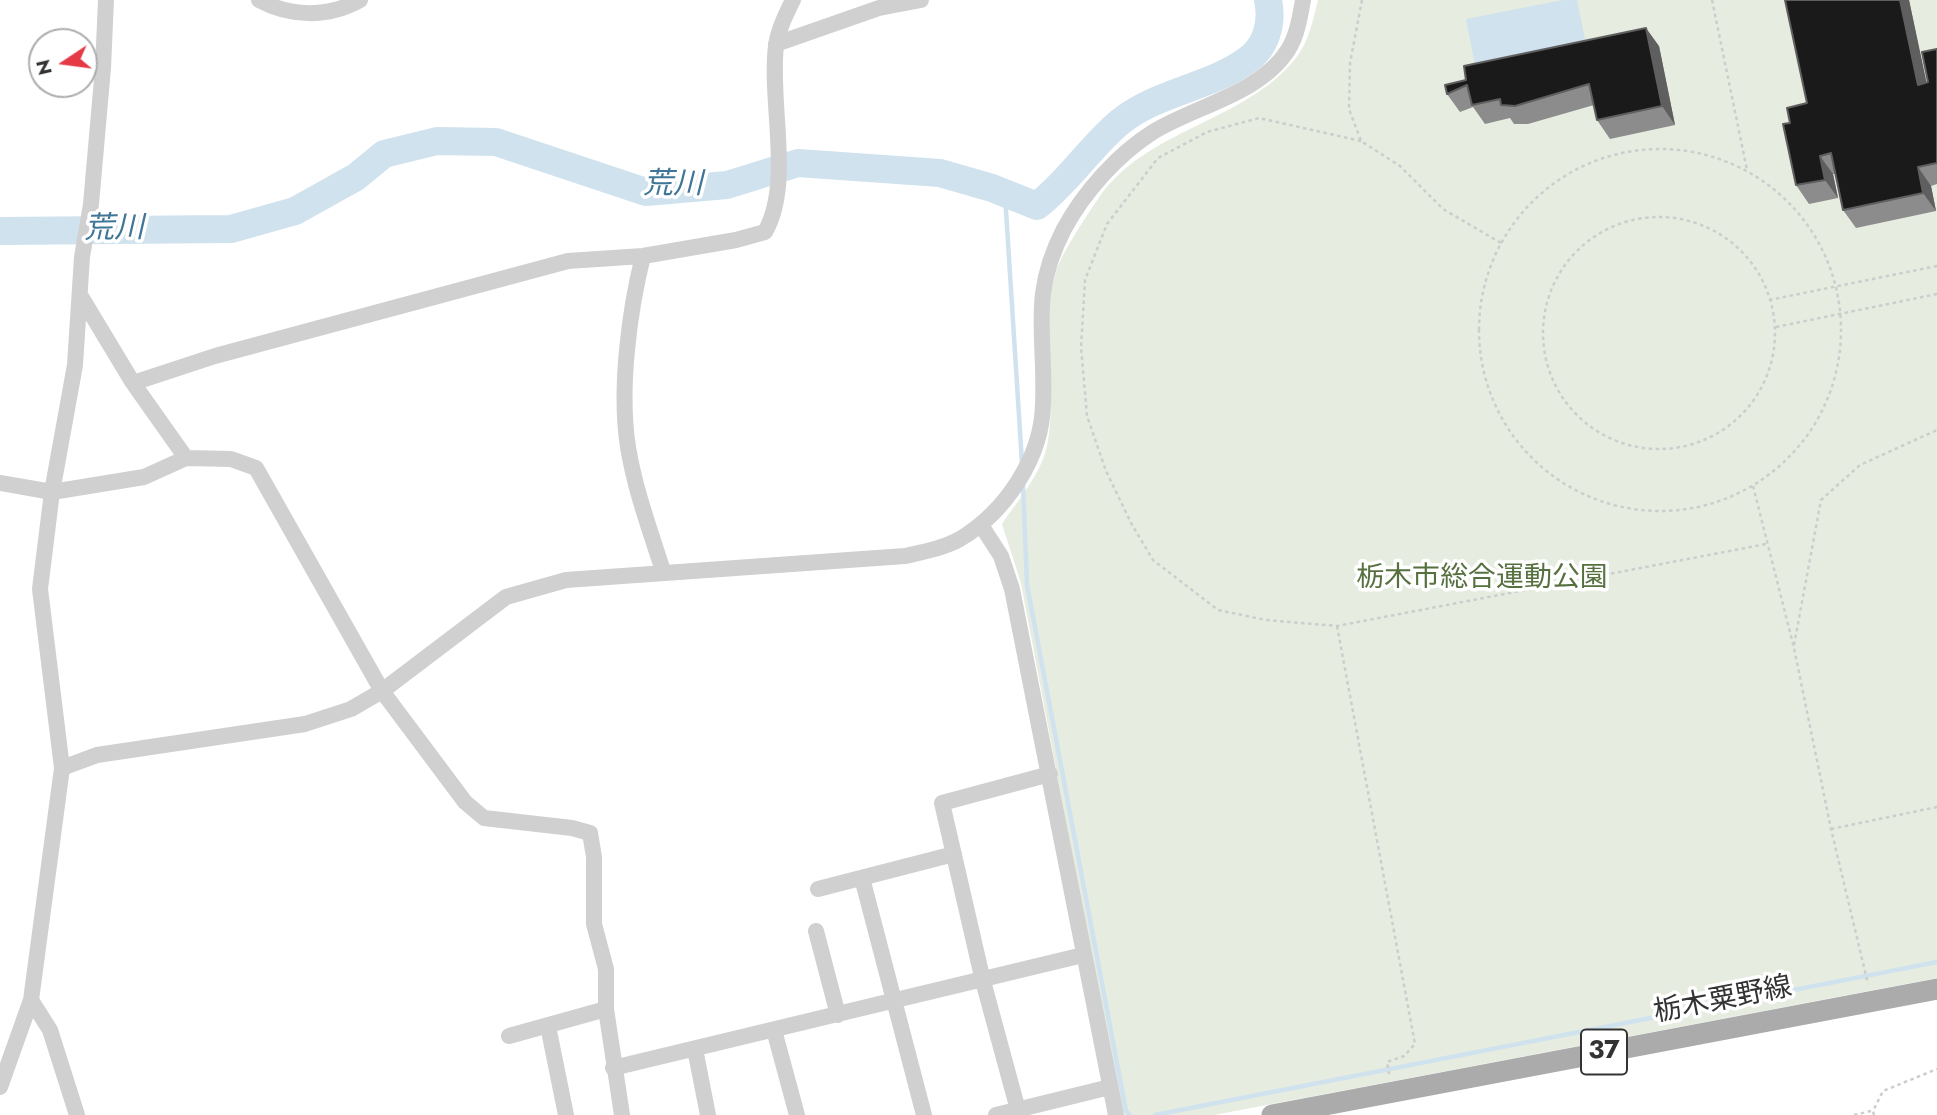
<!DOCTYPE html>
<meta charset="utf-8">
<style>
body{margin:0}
#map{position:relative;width:1937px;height:1115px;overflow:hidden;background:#fff;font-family:Jost,sans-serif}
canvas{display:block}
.north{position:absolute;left:28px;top:28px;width:70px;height:70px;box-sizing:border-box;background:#fff;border:2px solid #adadad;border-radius:50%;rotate:257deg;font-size:19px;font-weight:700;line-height:28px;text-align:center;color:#333}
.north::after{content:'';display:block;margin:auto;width:24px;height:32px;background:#e63946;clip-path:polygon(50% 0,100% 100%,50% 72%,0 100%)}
</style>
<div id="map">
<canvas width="1937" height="1115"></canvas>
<div class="north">N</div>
</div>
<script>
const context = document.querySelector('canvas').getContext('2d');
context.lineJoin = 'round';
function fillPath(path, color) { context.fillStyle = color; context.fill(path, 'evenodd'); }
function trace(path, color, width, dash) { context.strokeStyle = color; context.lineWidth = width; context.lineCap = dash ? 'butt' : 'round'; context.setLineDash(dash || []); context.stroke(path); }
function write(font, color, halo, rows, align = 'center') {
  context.font = font + ' Jost,"Noto Sans JP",sans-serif'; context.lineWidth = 7; context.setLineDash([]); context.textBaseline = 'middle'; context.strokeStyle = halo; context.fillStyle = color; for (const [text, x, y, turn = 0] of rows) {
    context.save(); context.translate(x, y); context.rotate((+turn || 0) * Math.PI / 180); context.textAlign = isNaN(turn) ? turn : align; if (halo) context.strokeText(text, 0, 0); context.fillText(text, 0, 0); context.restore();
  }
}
fillPath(new Path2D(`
 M 1318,0 L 1937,0 L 1937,978 L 1214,1115 L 1125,1115 L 1120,1108 L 1021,583 L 1002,524 C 1018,500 1041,474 1047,446 C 1059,389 1038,327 1056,272 C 1061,254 1087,215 1098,199 C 1145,129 1245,122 1295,59 C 1309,42 1313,20 1318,0 Z`), '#e6ecdf');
fillPath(new Path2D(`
 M 1563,0 L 1577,0 L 1586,44 L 1475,65 L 1466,19 Z`), '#cfe2ee');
trace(new Path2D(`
 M 1005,195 L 1022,463
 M 1023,485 L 1027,585 L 1126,1111 L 1130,1115
 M 1155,1115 L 1937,962`), '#cfe2ee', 4.5);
trace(new Path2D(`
 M 0,231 L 231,229 L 295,211 L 356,177 L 384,154 L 437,141 L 496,142 L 646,192 L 727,185 L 798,163 L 940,173 L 992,188 L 1037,206 C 1069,181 1090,147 1120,122 C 1157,92 1208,88 1246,61 C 1266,48 1273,23 1268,0`), '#cfe2ee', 28);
trace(new Path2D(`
 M 1362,0 L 1350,63 L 1349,109 L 1361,141 L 1400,166 L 1443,209 L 1501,243
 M 1712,0 L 1747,170
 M 1361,141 L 1259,118 L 1207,132 L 1158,158 L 1107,224 L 1085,280 L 1081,347 L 1087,416 L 1106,471 L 1132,525 L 1153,560 L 1218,610 L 1266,620 L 1337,626 L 1766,544
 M1479 330a181 181 0 1 1 362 0a181 181 0 1 1-362 0Z
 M1543 333a116 116 0 1 1 232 0a116 116 0 1 1-232 0Z
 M 1769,300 L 1937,266
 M 1776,327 L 1937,294
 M 1753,486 L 1794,648 L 1831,829 L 1868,984
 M 1337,626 L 1415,1044 L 1404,1056 L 1387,1062 L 1389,1074
 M 1794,645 L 1821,500 L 1860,465 L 1937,430
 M 1831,829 L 1937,807
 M 1854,1115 L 1871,1111
 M 1874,1115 L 1873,1111 L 1883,1091 L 1937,1069`), '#cdcdcd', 2.5, [3.5, 3.5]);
trace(new Path2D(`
 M 259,0 C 290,17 328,18 360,0
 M 776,44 L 879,8 L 921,0
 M 643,256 C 629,312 619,390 628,447 C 635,490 650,530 663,571
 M 80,295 L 133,383 L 186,458
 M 133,383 L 215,356 L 568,261 L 643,256 L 736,240 L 765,232 C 793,183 769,102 776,46 C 778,30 786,14 793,0
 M 0,483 L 52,492 L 144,477 L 186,458 L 231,459 L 256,468 L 382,691 L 465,802 L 484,818 L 572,828 L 590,833 L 594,857 L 594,924 L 606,969 L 606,1009
 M 981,525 L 1001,556 L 1012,589 L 1116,1115
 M 62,768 L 97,755 L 305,724 L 351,709 L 382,691 L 506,597 L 566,580 L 905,556 C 923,552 944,548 960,539 C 1005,512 1042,458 1043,404 C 1046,333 1029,297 1064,229 C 1084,192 1118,154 1153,132 C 1195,106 1260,94 1288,50 C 1297,36 1300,17 1303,0
 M 862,878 L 924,1115
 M 818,889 L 954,854
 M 816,931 L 838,1015
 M 31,1000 L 50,1030 L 77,1115
 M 548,1026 L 566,1115
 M 774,1030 L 797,1115
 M 509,1036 L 606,1009 L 622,1115
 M 695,1049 L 708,1115
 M 613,1068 L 1083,955
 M 0,1087 L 31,1000 L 62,768 L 40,589 L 52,492 L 75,365 L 82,257 L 91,204 L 103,68 L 106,0
 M 1018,1110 L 983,981 L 942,803 L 1050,774
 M 996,1115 L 1110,1087`), '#d0d0d0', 16);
trace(new Path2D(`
 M 1272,1115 L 1937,989`), '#ababab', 21);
fillPath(new Path2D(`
 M 1785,0 L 1909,0 L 1926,83 L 1928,82 L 1937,49 L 1937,184 L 1931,186 L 1936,211 L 1856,228 L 1843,210 L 1835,174 L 1833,174 L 1838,198 L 1809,204 L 1796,185 L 1790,123 L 1807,103 Z
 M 1659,46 L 1675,125 L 1610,139 L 1597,120 L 1594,105 L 1528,124 L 1514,124 L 1510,118 L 1485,124 L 1473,107 L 1460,112 L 1447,94 L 1445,85 Z`), '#8c8c8c');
fillPath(new Path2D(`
 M 1900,0 L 1909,0 L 1931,103 L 1918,85 Z
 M 1646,28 L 1659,46 L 1675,125 L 1662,106 Z
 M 1820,156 L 1833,174 L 1838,198 L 1825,180 Z
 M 1918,167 L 1931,186 L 1936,211 L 1923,193 Z`), '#5f5f5f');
const building = new Path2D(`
 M 1785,0 L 1900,0 L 1918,85 L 1928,82 L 1922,52 L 1937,49 L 1937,163 L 1918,167 L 1923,193 L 1843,210 L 1831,153 L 1820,156 L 1825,180 L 1796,185 L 1783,124 L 1790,123 L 1787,108 L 1807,103 Z
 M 1646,28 L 1662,106 L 1597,120 L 1589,84 L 1515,106 L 1501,105 L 1500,99 L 1472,105 L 1467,85 L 1447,94 L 1445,85 L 1466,80 L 1464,66 Z`);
fillPath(building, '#1a1a1a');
trace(building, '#5f5f5f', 2);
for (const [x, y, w] of [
 [1604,1052,46]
]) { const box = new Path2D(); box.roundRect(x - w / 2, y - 22.5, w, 45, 5); context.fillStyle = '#fff'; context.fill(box); trace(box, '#333', 2); }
write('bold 26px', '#333', null, [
 ["37",1604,1052]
]);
write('28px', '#56703f', '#fff', [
 ["栃木市総合運動公園",1482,579]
]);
write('28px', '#333', '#fff', [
 ["栃木粟野線",1723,1001,-11]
]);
write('italic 30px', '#3f7597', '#fff', [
 ["荒川",673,186],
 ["荒川",114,230,-1]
]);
</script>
